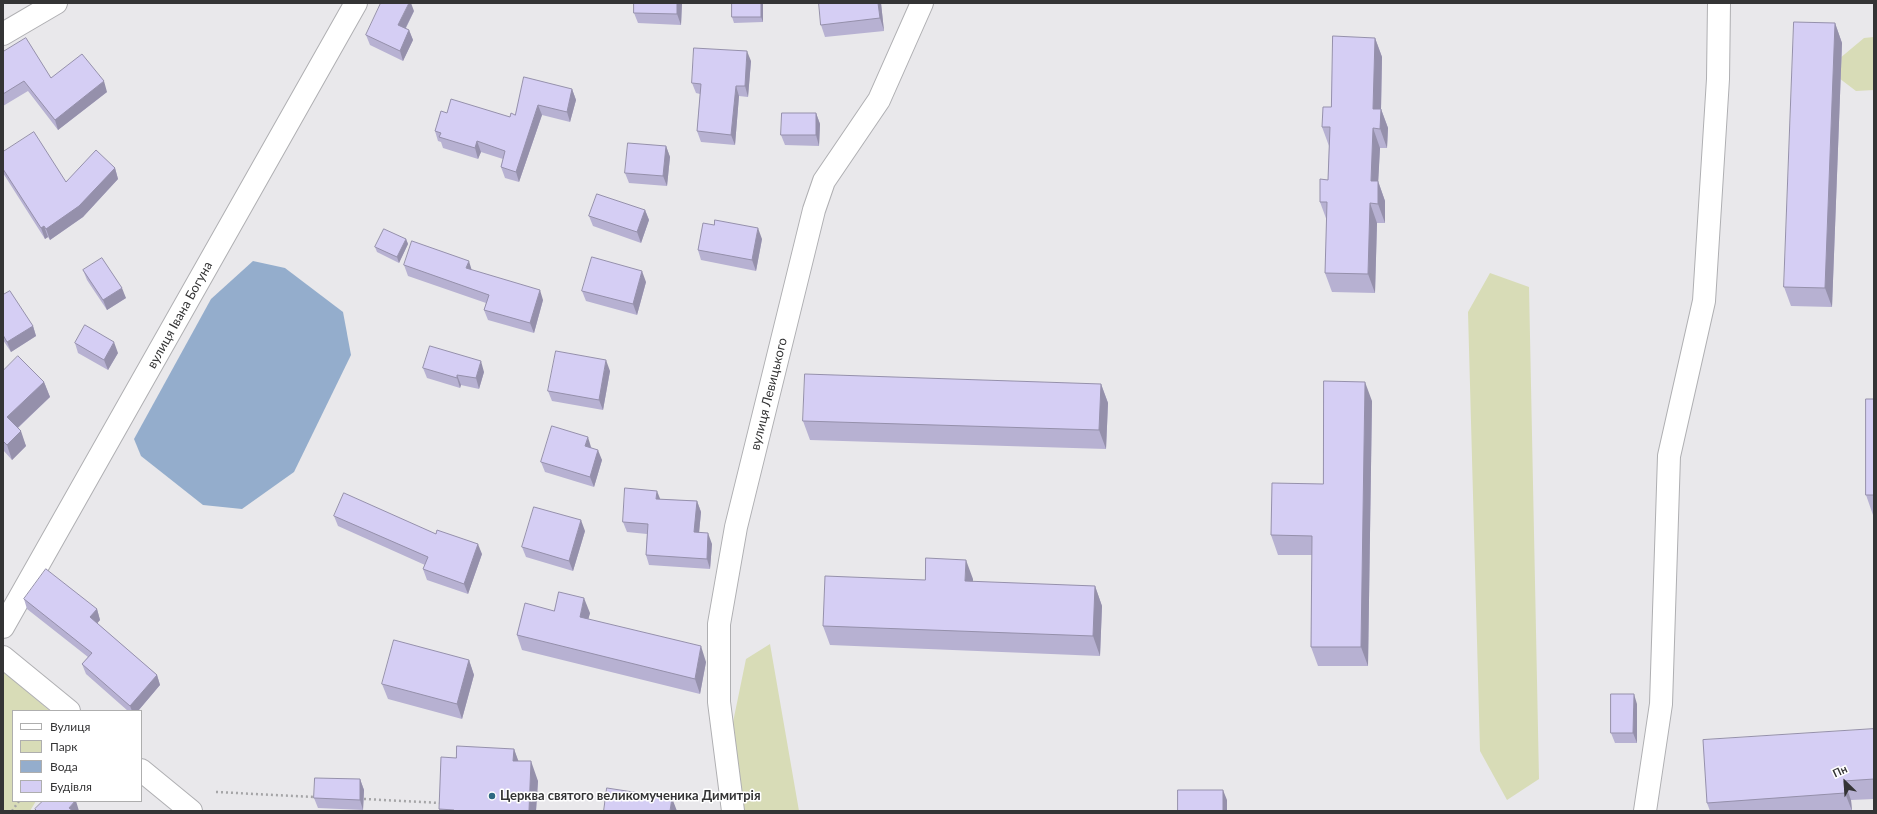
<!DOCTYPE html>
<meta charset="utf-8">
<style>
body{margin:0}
#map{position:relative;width:1877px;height:814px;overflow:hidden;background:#e9e8eb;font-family:Lato,sans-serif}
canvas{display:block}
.frame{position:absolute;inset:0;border:4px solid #343435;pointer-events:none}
.legend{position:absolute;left:12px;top:710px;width:130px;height:92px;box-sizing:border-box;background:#fff;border:1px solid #aeaeae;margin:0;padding:5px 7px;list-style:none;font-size:12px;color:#343435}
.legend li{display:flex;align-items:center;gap:8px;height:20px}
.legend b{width:20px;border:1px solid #aeaeae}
.north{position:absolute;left:1825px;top:762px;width:40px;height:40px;-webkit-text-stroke:3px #fff;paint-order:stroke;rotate:335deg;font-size:11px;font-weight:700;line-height:16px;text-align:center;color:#343435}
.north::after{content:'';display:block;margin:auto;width:14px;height:18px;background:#343435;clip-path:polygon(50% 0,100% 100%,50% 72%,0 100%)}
</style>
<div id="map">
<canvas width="1877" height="814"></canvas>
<div class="frame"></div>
<ul class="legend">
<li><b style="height:5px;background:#fff"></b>Вулиця</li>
<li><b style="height:11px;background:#d8dcb7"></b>Парк</li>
<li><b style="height:11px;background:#94adcc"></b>Вода</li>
<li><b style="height:11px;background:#d5cef4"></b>Будівля</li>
</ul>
<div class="north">Пн</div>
</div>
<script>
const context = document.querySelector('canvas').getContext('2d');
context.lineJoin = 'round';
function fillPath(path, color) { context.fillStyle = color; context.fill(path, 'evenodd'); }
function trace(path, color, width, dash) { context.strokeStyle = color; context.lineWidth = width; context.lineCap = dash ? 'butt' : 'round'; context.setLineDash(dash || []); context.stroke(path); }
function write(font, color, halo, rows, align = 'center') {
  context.font = font + ' Lato,sans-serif'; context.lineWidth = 3; context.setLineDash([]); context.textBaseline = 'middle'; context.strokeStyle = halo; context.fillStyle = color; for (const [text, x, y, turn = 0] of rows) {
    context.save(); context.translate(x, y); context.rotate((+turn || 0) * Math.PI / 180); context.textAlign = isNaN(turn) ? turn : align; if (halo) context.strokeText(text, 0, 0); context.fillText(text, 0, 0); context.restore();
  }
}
fillPath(new Path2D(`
 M 1874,37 L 1874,90 L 1856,91 L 1827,69 L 1864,38 Z
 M 1490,273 L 1529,287 L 1539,779 L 1507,800 L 1480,751 L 1468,312 Z
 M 770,644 L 799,811 L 743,811 L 732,727 L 746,659 Z
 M 3,671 L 50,711 L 13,711 L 13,801 L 36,801 L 30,811 L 3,811 Z`), '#d8dcb7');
fillPath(new Path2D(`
 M 253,261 L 285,268 L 343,312 L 351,355 L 294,472 L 242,509 L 203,505 L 141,456 L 134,439 L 211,299 Z`), '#94adcc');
const minor = new Path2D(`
 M 3,34 L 56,3
 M 3,627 L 356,3
 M 3,657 L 69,711
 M 141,770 L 191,811
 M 733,811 L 719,702 L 719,624 L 736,527 L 814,210 L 824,181 L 879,100 L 922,3
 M 1645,811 L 1661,704 L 1669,456 L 1704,301 L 1718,79 L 1719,3`);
trace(minor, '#afafb2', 24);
trace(new Path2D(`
 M 216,792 L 314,797
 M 364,799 L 441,803
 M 12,811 L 19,801`), '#a5a5a7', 2.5, [2, 3]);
trace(minor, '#fff', 22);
fillPath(new Path2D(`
 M 682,3 L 681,25 L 638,23 L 634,13 Z
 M 732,3 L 763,3 L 763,22 L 734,23 L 732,17 Z
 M 881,3 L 884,31 L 825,37 L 821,25 Z
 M 414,11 L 406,28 L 409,30 L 413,40 L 403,61 L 370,45 L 366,35 Z
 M 1835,23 L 1842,43 L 1832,307 L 1791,306 L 1784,287 Z
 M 1375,38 L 1382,57 L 1381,109 L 1388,128 L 1387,148 L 1380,148 L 1378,181 L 1385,201 L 1385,223 L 1377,223 L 1375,293 L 1332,292 L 1325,273 L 1327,221 L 1320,202 L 1328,180 L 1329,146 L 1322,127 L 1331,107 Z
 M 3,52 L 51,78 L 107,92 L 58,130 L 28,91 L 3,106 Z
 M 751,61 L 748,97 L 739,96 L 735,145 L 701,142 L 697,131 L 700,94 L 696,93 L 692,83 Z
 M 572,89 L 576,100 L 570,122 L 542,115 L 519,182 L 505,178 L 501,167 L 503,159 L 481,152 L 478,159 L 443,148 L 441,142 L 438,141 L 435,131 L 447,113 L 510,117 L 515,115 Z
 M 816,113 L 820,124 L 819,146 L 785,145 L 781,135 Z
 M 666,146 L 670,157 L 667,186 L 629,183 L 625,173 Z
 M 3,152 L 66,182 L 115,168 L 118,179 L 83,217 L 50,240 L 48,237 L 45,239 L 3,173 Z
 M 645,210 L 649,220 L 641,243 L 593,226 L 589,216 Z
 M 714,225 L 762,239 L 756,271 L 701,260 L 698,250 Z
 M 406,239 L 408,244 L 399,263 L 377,252 L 375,247 Z
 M 404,265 L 472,270 L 543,300 L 534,333 L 488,320 L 484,310 L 486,303 L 408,276 Z
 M 83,270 L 126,298 L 107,310 L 87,280 Z
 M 646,282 L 637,315 L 586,301 L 582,291 Z
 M 3,295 L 33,326 L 36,336 L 11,352 L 3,340 Z
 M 75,343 L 118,353 L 108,370 L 78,353 Z
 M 423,368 L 484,372 L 479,389 L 461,385 L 460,388 L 427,378 Z
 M 3,371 L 44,382 L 50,397 L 18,428 L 26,446 L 12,460 L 3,450 Z
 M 610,371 L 603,410 L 552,401 L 548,391 Z
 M 1101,384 L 1108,403 L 1106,449 L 810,440 L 803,421 Z
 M 1874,399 L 1874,515 L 1873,515 L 1866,495 Z
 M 1372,401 L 1368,666 L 1318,666 L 1311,647 L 1312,555 L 1278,555 L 1271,535 L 1323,484 Z
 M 591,447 L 602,460 L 594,487 L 545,472 L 541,462 Z
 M 660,499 L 697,501 L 701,512 L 699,533 L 712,544 L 710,569 L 649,565 L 646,555 L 647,534 L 627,532 L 623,522 Z
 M 334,516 L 436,534 L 482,554 L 468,594 L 427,580 L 423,569 L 425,565 L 338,526 Z
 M 585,531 L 573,571 L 526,557 L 522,547 Z
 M 973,579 L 973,582 L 1095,586 L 1102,606 L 1100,656 L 830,645 L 823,626 L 925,580 Z
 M 24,599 L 97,609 L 100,620 L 97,623 L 157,675 L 160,685 L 138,711 L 128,711 L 86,674 L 82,664 L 88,657 L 27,609 Z
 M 554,611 L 590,613 L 588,619 L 706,662 L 700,694 L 522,650 L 517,635 Z
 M 469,660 L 474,675 L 462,719 L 388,699 L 382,684 Z
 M 1637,704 L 1637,743 L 1615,743 L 1611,733 Z
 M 1874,729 L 1874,799 L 1851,800 L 1852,811 L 1710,811 L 1707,803 Z
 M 514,749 L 518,761 L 538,781 L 536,811 L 439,811 L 439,809 L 456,758 Z
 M 360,779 L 364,790 L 363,810 L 318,808 L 314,798 Z`), '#b7b1d2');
fillPath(new Path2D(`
 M 409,3 L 411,3 L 414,11 L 402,35 L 398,25 Z
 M 677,3 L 682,3 L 681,25 L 677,14 Z
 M 761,3 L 763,3 L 763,22 L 761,17 Z
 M 878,3 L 881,3 L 884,31 L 880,18 Z
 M 1835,23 L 1842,43 L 1832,307 L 1825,288 Z
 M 409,30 L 413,40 L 403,61 L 400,51 Z
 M 1375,38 L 1382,57 L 1381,109 L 1388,128 L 1387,148 L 1373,109 Z
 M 747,51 L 751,61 L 748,97 L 745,86 Z
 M 104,81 L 107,92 L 58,130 L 55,120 Z
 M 736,86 L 739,96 L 735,145 L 731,135 Z
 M 572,89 L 576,100 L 570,122 L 567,112 Z
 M 538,105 L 542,115 L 519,182 L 516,172 Z
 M 816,113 L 820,124 L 819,146 L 816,135 Z
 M 1373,128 L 1380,148 L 1378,186 L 1378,181 L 1385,201 L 1385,223 L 1378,204 L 1371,181 Z
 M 477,141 L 481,152 L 478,159 L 475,148 Z
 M 666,146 L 670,157 L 667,186 L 663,176 Z
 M 115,168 L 118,179 L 83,217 L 50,240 L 46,229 Z
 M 1370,203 L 1377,223 L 1375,293 L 1368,274 Z
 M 645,210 L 649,220 L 641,243 L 637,232 Z
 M 44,226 L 48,237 L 45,239 L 41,228 Z
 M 758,228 L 762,239 L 756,271 L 752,260 Z
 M 406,239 L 408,244 L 399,263 L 397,257 Z
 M 469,261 L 472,271 L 466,268 Z
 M 642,271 L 646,282 L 637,315 L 633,304 Z
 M 122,288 L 126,298 L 107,310 L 103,300 Z
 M 540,290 L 543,300 L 534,333 L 530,323 Z
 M 33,326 L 36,336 L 11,352 L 7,342 Z
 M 114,342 L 118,353 L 108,370 L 104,360 Z
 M 606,360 L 610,371 L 603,410 L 599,400 Z
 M 481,361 L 484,372 L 479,389 L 476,378 Z
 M 457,375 L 461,385 L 460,388 L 457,378 Z
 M 44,382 L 50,397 L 13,432 L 7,417 Z
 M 1365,382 L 1372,401 L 1368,666 L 1361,647 Z
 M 1101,384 L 1108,403 L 1106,449 L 1099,430 Z
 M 21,431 L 26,446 L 12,460 L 7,445 Z
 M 588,437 L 591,447 L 588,456 L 585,446 Z
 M 598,450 L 602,460 L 594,487 L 590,477 Z
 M 657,491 L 661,501 L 656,499 Z
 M 697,501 L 701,512 L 698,543 L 694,532 Z
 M 581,520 L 585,531 L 573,571 L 569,561 Z
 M 708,533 L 712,544 L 710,569 L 707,559 Z
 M 478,544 L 482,554 L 468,594 L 464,584 Z
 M 966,560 L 973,579 L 972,600 L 965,581 Z
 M 1095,586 L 1102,606 L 1100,656 L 1093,636 Z
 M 584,598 L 590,613 L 585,632 L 580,617 Z
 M 97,609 L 100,620 L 94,627 L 90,617 Z
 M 701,646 L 706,662 L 700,694 L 695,679 Z
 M 469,660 L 474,675 L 462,719 L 457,704 Z
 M 157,675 L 160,685 L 138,711 L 132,711 L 130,706 Z
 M 1634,694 L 1637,704 L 1637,743 L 1633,733 Z
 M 514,749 L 521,768 L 513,761 Z
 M 531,761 L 538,781 L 536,811 L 529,811 Z
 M 360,779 L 364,790 L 363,810 L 360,800 Z
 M 1844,781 L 1851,800 L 1852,811 L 1845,793 Z
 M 1223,790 L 1227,800 L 1227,811 L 1223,811 Z
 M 672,798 L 677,811 L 670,811 Z
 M 75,801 L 76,801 L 79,811 L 70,811 L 69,808 Z`), '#9590ab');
const building = new Path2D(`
 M 381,3 L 409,3 L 398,25 L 409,30 L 400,51 L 366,35 Z
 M 634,3 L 677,3 L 677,14 L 634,13 Z
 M 732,3 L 761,3 L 761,17 L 732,17 Z
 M 819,3 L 878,3 L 880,18 L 821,25 Z
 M 1794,22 L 1835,23 L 1825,288 L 1784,287 Z
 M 1333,36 L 1375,38 L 1373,109 L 1381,109 L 1380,129 L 1373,128 L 1371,181 L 1378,181 L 1378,204 L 1370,203 L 1368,274 L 1325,273 L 1327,202 L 1320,202 L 1320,179 L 1328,180 L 1330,127 L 1322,127 L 1323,107 L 1331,107 Z
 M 26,38 L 51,78 L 82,54 L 104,81 L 55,120 L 24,81 L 3,94 L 3,52 Z
 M 694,48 L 747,51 L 745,86 L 736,86 L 731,135 L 697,131 L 701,84 L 692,83 Z
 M 524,77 L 572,89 L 567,112 L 538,105 L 516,172 L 501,167 L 505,151 L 477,141 L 475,148 L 439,137 L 441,133 L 435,131 L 441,111 L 447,113 L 451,99 L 510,117 L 511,113 L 515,115 Z
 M 782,113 L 816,113 L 816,135 L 781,135 Z
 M 34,132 L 66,182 L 96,150 L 115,168 L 79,206 L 46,229 L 44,226 L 41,228 L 3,169 L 3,152 Z
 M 628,143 L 666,146 L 663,176 L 625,173 Z
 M 597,194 L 645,210 L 637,232 L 589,216 Z
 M 715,220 L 758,228 L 752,260 L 698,250 L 703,223 L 714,225 Z
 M 384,229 L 406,239 L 397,257 L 375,247 Z
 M 412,241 L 469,261 L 466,268 L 540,290 L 530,323 L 484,310 L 489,295 L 404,265 Z
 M 592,257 L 642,271 L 633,304 L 582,291 Z
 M 102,258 L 122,288 L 103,300 L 83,270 Z
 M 10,291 L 33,326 L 7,342 L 3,335 L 3,295 Z
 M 85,325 L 114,342 L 104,360 L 75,343 Z
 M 430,346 L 481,361 L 476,378 L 457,375 L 457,378 L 423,368 Z
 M 556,351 L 606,360 L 599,400 L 548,391 Z
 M 18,356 L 44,382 L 7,417 L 21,431 L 7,445 L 3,441 L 3,371 Z
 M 805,374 L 1101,384 L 1099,430 L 803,421 Z
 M 1324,381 L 1365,382 L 1361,647 L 1311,647 L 1312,536 L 1271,535 L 1272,483 L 1323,484 Z
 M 1866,399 L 1874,399 L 1874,495 L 1866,495 Z
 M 552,426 L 588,437 L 585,446 L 598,450 L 590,477 L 541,462 Z
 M 625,488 L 657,491 L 656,499 L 697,501 L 694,532 L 708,533 L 707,559 L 646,555 L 648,524 L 623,522 Z
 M 344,493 L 436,534 L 437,530 L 478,544 L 464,584 L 423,569 L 428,557 L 334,516 Z
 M 534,507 L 581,520 L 569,561 L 522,547 Z
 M 926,558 L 966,560 L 965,581 L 1095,586 L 1093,636 L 823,626 L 825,576 L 925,580 Z
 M 46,569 L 97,609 L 90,617 L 157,675 L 130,706 L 82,664 L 92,653 L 24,599 Z
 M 559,592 L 584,598 L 580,617 L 701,646 L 695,679 L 517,635 L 525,603 L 554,611 Z
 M 394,640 L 469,660 L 457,704 L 382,684 Z
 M 1611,694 L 1634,694 L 1633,733 L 1611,733 Z
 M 1874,729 L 1874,779 L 1844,781 L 1845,793 L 1707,803 L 1703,740 Z
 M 457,746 L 514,749 L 513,761 L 531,761 L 529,811 L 454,811 L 454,810 L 439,809 L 441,757 L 456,758 Z
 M 315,778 L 360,779 L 360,800 L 314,798 Z
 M 607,788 L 672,798 L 670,811 L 604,811 Z
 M 1178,790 L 1223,790 L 1223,811 L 1178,811 Z
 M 43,801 L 75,801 L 69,808 L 73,811 L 37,811 L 35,809 Z`);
fillPath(building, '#d5cef4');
trace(building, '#9590ab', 1);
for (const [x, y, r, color] of [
 [492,796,4,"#2e6981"]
]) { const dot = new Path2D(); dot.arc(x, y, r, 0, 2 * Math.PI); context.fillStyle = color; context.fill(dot); trace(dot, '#fff', 1.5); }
write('13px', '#343435', '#fff', [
 ["вулиця Івана Богуна",180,315,-61],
 ["вулиця Левицького",769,394,-76]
]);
write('bold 13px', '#343435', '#fff', [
 ["Церква святого великомученика Димитрія",500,796]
], 'left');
</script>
